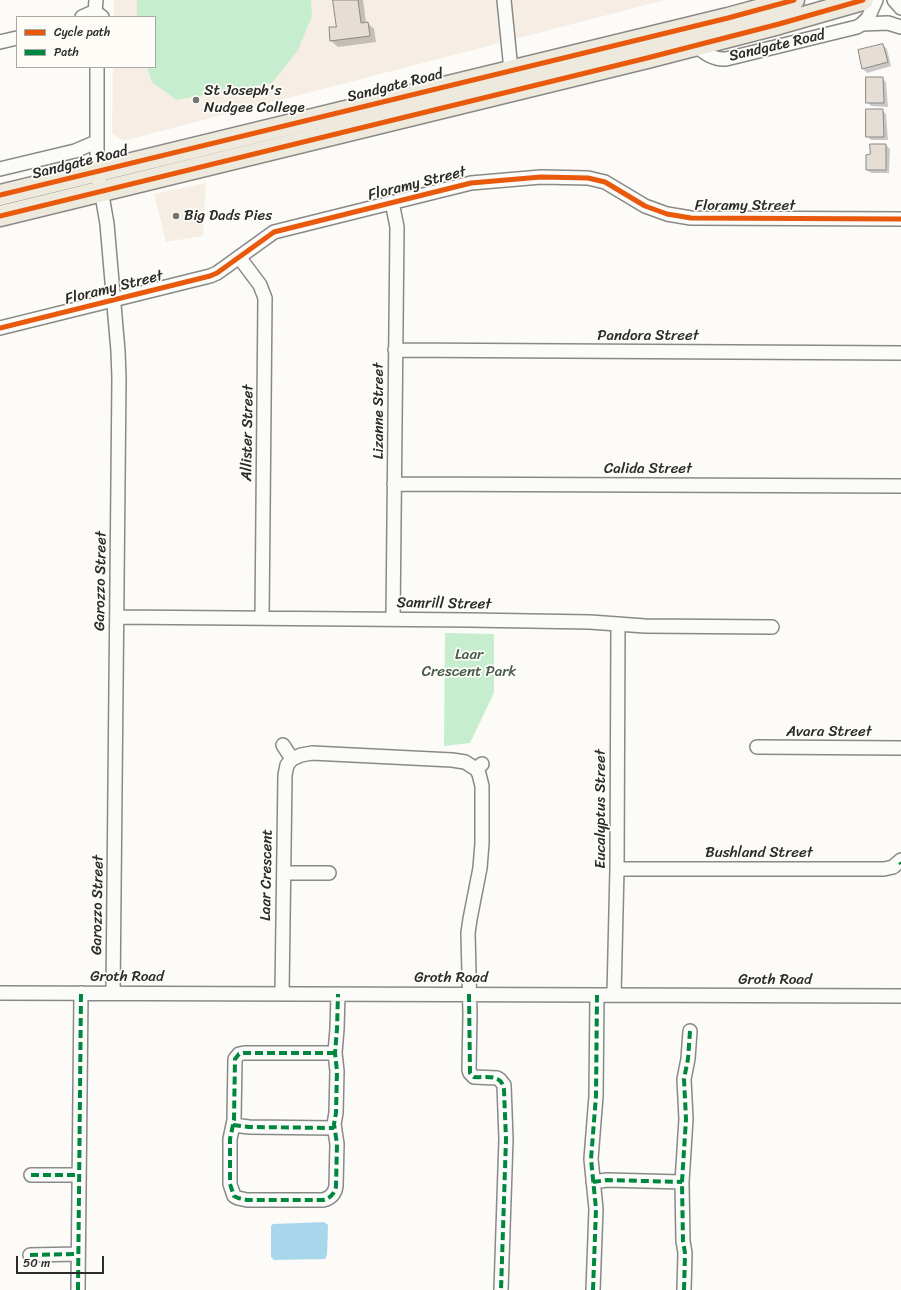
<!DOCTYPE html>
<style>
body{margin:0}
#map{position:relative;width:901px;height:1290px;overflow:hidden;background:#fcfbf8;font-family:Sriracha,sans-serif}
canvas{display:block}
.legend{position:absolute;left:16px;top:16px;width:140px;height:52px;box-sizing:border-box;background:#fdfcf7;border:1px solid #a9a8a5;margin:0;padding:5px 7px;list-style:none;font-size:12px;color:#2b2b2b}
.legend li{display:flex;align-items:center;gap:8px;height:20px}
.legend b{width:20px;border:1px solid #a9a8a5}
.scale{position:absolute;left:16px;top:1256px;width:88px;height:18px;box-sizing:border-box;border:2px solid #2b2b2b;border-top:0;padding-left:5px;font-size:12px;line-height:14px;white-space:nowrap;color:#2b2b2b;-webkit-text-stroke:3px #fdfcf7;paint-order:stroke}
</style>
<div id="map">
<canvas width="901" height="1290"></canvas>
<ul class="legend">
<li><b style="height:5px;background:#e8590c"></b>Cycle path</li>
<li><b style="height:5px;background:#00873e"></b>Path</li>
</ul>
<div class="scale">50 m</div>
</div>
<script>
const context = document.querySelector('canvas').getContext('2d');
context.lineJoin = 'round';
function fillPath(path, color) { context.fillStyle = color; context.fill(path, 'evenodd'); }
function trace(path, color, width, dash) { context.strokeStyle = color; context.lineWidth = width; context.lineCap = dash ? 'butt' : 'round'; context.setLineDash(dash || []); context.stroke(path); }
function write(font, color, halo, rows, align = 'center') {
  context.font = font + ' Sriracha,sans-serif'; context.lineWidth = 3.5; context.setLineDash([]); context.textBaseline = 'middle'; context.strokeStyle = halo; context.fillStyle = color; for (const [text, x, y, turn = 0] of rows) {
    context.save(); context.translate(x, y); context.rotate((+turn || 0) * Math.PI / 180); context.textAlign = isNaN(turn) ? turn : align; if (halo) context.strokeText(text, 0, 0); context.fillText(text, 0, 0); context.restore();
  }
}
fillPath(new Path2D(`
 M 114,0 L 665,0 L 123,141 L 112,133 L 113,67 L 155,67 L 155,17 L 114,17 Z
 M 206,183 L 203,236 L 166,242 L 154,194 Z`), '#f6eee5');
fillPath(new Path2D(`
 M 137,0 L 311,0 L 312,16 L 298,50 L 272,83 L 176,100 L 152,82 L 147,67 L 155,67 L 155,17 L 137,17 Z
 M 445,633 L 494,634 L 494,693 L 470,743 L 444,746 Z`), '#c7edcf');
fillPath(new Path2D(`
 M 324,1222 L 328,1225 L 327,1255 L 325,1259 L 274,1260 L 271,1257 L 271,1226 L 273,1224 Z`), '#a8d7eb');
fillPath(new Path2D(`
 M 334,0 L 363,0 L 366,23 L 368,23 L 374,29 L 376,42 L 338,47 L 331,41 L 337,27 Z
 M 883,45 L 887,49 L 891,66 L 867,73 L 863,69 Z
 M 882,78 L 886,82 L 888,107 L 871,106 L 867,102 Z
 M 882,110 L 886,114 L 888,140 L 871,140 L 867,136 Z
 M 886,145 L 890,149 L 889,173 L 871,173 L 867,170 Z`), '#0003');
const building = new Path2D(`
 M 333,0 L 358,0 L 361,23 L 368,22 L 370,36 L 330,41 L 329,27 L 336,27 Z
 M 883,44 L 888,62 L 862,69 L 858,50 Z
 M 866,77 L 883,77 L 884,103 L 866,103 Z
 M 866,109 L 883,109 L 884,137 L 866,137 Z
 M 870,144 L 886,144 L 886,170 L 866,170 L 866,155 L 870,154 Z`);
fillPath(building, '#e6ddd5');
trace(building, '#898987', 1);
const minor = new Path2D(`
 M 504,0 L 511,70
 M 894,0 L 901,8
 M 95,13 L 96,0
 M 82,17 L 91,13 L 98,14 L 102,17
 M 862,24 L 888,23 L 901,27
 M 0,42 L 17,38
 M 695,45 C 705,53 713,60 726,59 L 857,27 L 862,24 L 868,18 L 876,0
 M 97,67 L 97,153 L 98,172 L 107,224 L 118,351 L 119,378 L 113,993
 M 0,169 L 75,151 L 96,142
 M 392,202 L 397,227 L 393,619
 M 239,257 L 260,285 L 265,298 L 262,618
 M 0,328 L 210,276 L 217,273 L 274,232 L 471,183 L 541,177 L 588,178 L 605,182 L 645,206 L 667,214 L 691,218 L 901,219
 M 395,350 L 901,353
 M 394,484 L 901,486
 M 117,617 L 470,620 L 590,622 L 645,626 L 772,627
 M 283,745 L 292,759 L 301,755 L 312,753 L 452,760 L 465,762 L 476,769
 M 757,747 L 901,748
 M 482,764 L 476,769 L 479,774 L 482,786 L 482,843 L 480,868 L 470,919 L 468,933 L 470,1014 L 469,1070 L 470,1073 L 474,1077 L 497,1078 L 500,1080 L 504,1085 L 506,1139 L 501,1290
 M 617,869 L 884,869 L 893,867 L 901,860
 M 284,873 L 329,873
 M 0,993 L 901,996
 M 282,993 L 285,775 L 287,765 L 292,759
 M 614,995 L 617,869 L 618,624
 M 335,1053 L 244,1053 L 239,1054 L 235,1059 L 234,1120 L 230,1139 L 230,1184 L 234,1196 L 238,1198 L 247,1200 L 323,1200 C 331,1198 335,1193 336,1186 L 337,1144 L 334,1124 L 336,1113 L 337,1071 L 335,1053 L 337,1029 L 338,994
 M 233,1125 L 249,1127 L 334,1128
 M 31,1175 L 78,1175
 M 593,1182 L 607,1180 L 682,1182
 M 30,1255 L 78,1254
 M 78,1290 L 81,993
 M 593,1290 L 596,1209 L 591,1159 L 596,1096 L 597,995
 M 684,1290 L 685,1253 L 683,1241 L 682,1182 L 686,1119 L 684,1079 L 688,1059 L 690,1031`);
const highway = new Path2D(`
 M 0,195 L 728,18 L 794,0
 M 0,216 L 647,58 L 779,24 L 863,0`);
trace(minor, '#898987', 16);
trace(highway, '#898987', 23);
trace(minor, '#fbfbf9', 13);
trace(highway, '#edeadd', 20);
trace(new Path2D(`
 M 900,862 L 901,864
 M 469,994 L 470,1073 L 474,1077 C 487,1078 502,1073 504,1090 L 506,1139 L 501,1290
 M 335,1053 L 244,1053 L 239,1054 L 235,1059 L 234,1120 L 230,1139 L 230,1184 L 234,1196 L 238,1198 L 247,1200 L 323,1200 C 331,1198 335,1193 336,1186 L 337,1144 L 334,1124 L 336,1113 L 337,1071 L 335,1053 L 337,1029 L 338,994
 M 233,1125 L 249,1127 L 334,1128
 M 31,1175 L 78,1175
 M 593,1182 L 607,1180 L 682,1182
 M 30,1255 L 78,1254
 M 78,1290 L 81,993
 M 593,1290 L 596,1209 L 591,1159 L 596,1096 L 597,995
 M 684,1290 L 685,1253 L 683,1241 L 682,1182 L 686,1119 L 684,1079 L 688,1059 L 690,1031`), '#00873e', 4, [8, 4]);
trace(new Path2D(`
 M 0,195 L 728,18 L 794,0
 M 0,216 L 647,58 L 779,24 L 863,0
 M 0,328 L 210,276 L 217,273 L 274,232 L 471,183 L 541,177 L 588,178 L 605,182 L 645,206 L 667,214 L 691,218 L 901,219`), '#e8590c', 5);
for (const [x, y, r, color] of [
 [196,100,4,"#747473"],
 [176,216,4,"#747473"]
]) { const dot = new Path2D(); dot.arc(x, y, r, 0, 2 * Math.PI); context.fillStyle = color; context.fill(dot); trace(dot, '#fdfcf7', 1.5); }
write('15px', '#2b2b2b', '#fdfcf7', [
 ["Sandgate Road",777,46,-13],
 ["Sandgate Road",395,86,-14],
 ["Sandgate Road",80,163,-14],
 ["Floramy Street",417,184,-14],
 ["Floramy Street",745,206],
 ["Floramy Street",114,288,-14],
 ["Pandora Street",648,336],
 ["Lizanne Street",379,411,-90],
 ["Allister Street",248,433,-89],
 ["Calida Street",648,469],
 ["Garozzo Street",101,581,-89],
 ["Samrill Street",444,604,1],
 ["Avara Street",829,732],
 ["Eucalyptus Street",601,809,-90],
 ["Bushland Street",759,853],
 ["Laar Crescent",267,875,-89],
 ["Garozzo Street",98,905,-89],
 ["Groth Road",127,977],
 ["Groth Road",451,978],
 ["Groth Road",775,980]
]);
write('15px', '#2b2b2b', '#fdfcf7', [
 ["St Joseph's",204,91],
 ["Nudgee College",204,108],
 ["Big Dads Pies",184,216]
], 'left');
write('15px', '#47594c', '#fdfcf7', [
 ["Laar",469,655],
 ["Crescent Park",469,672]
]);
</script>
